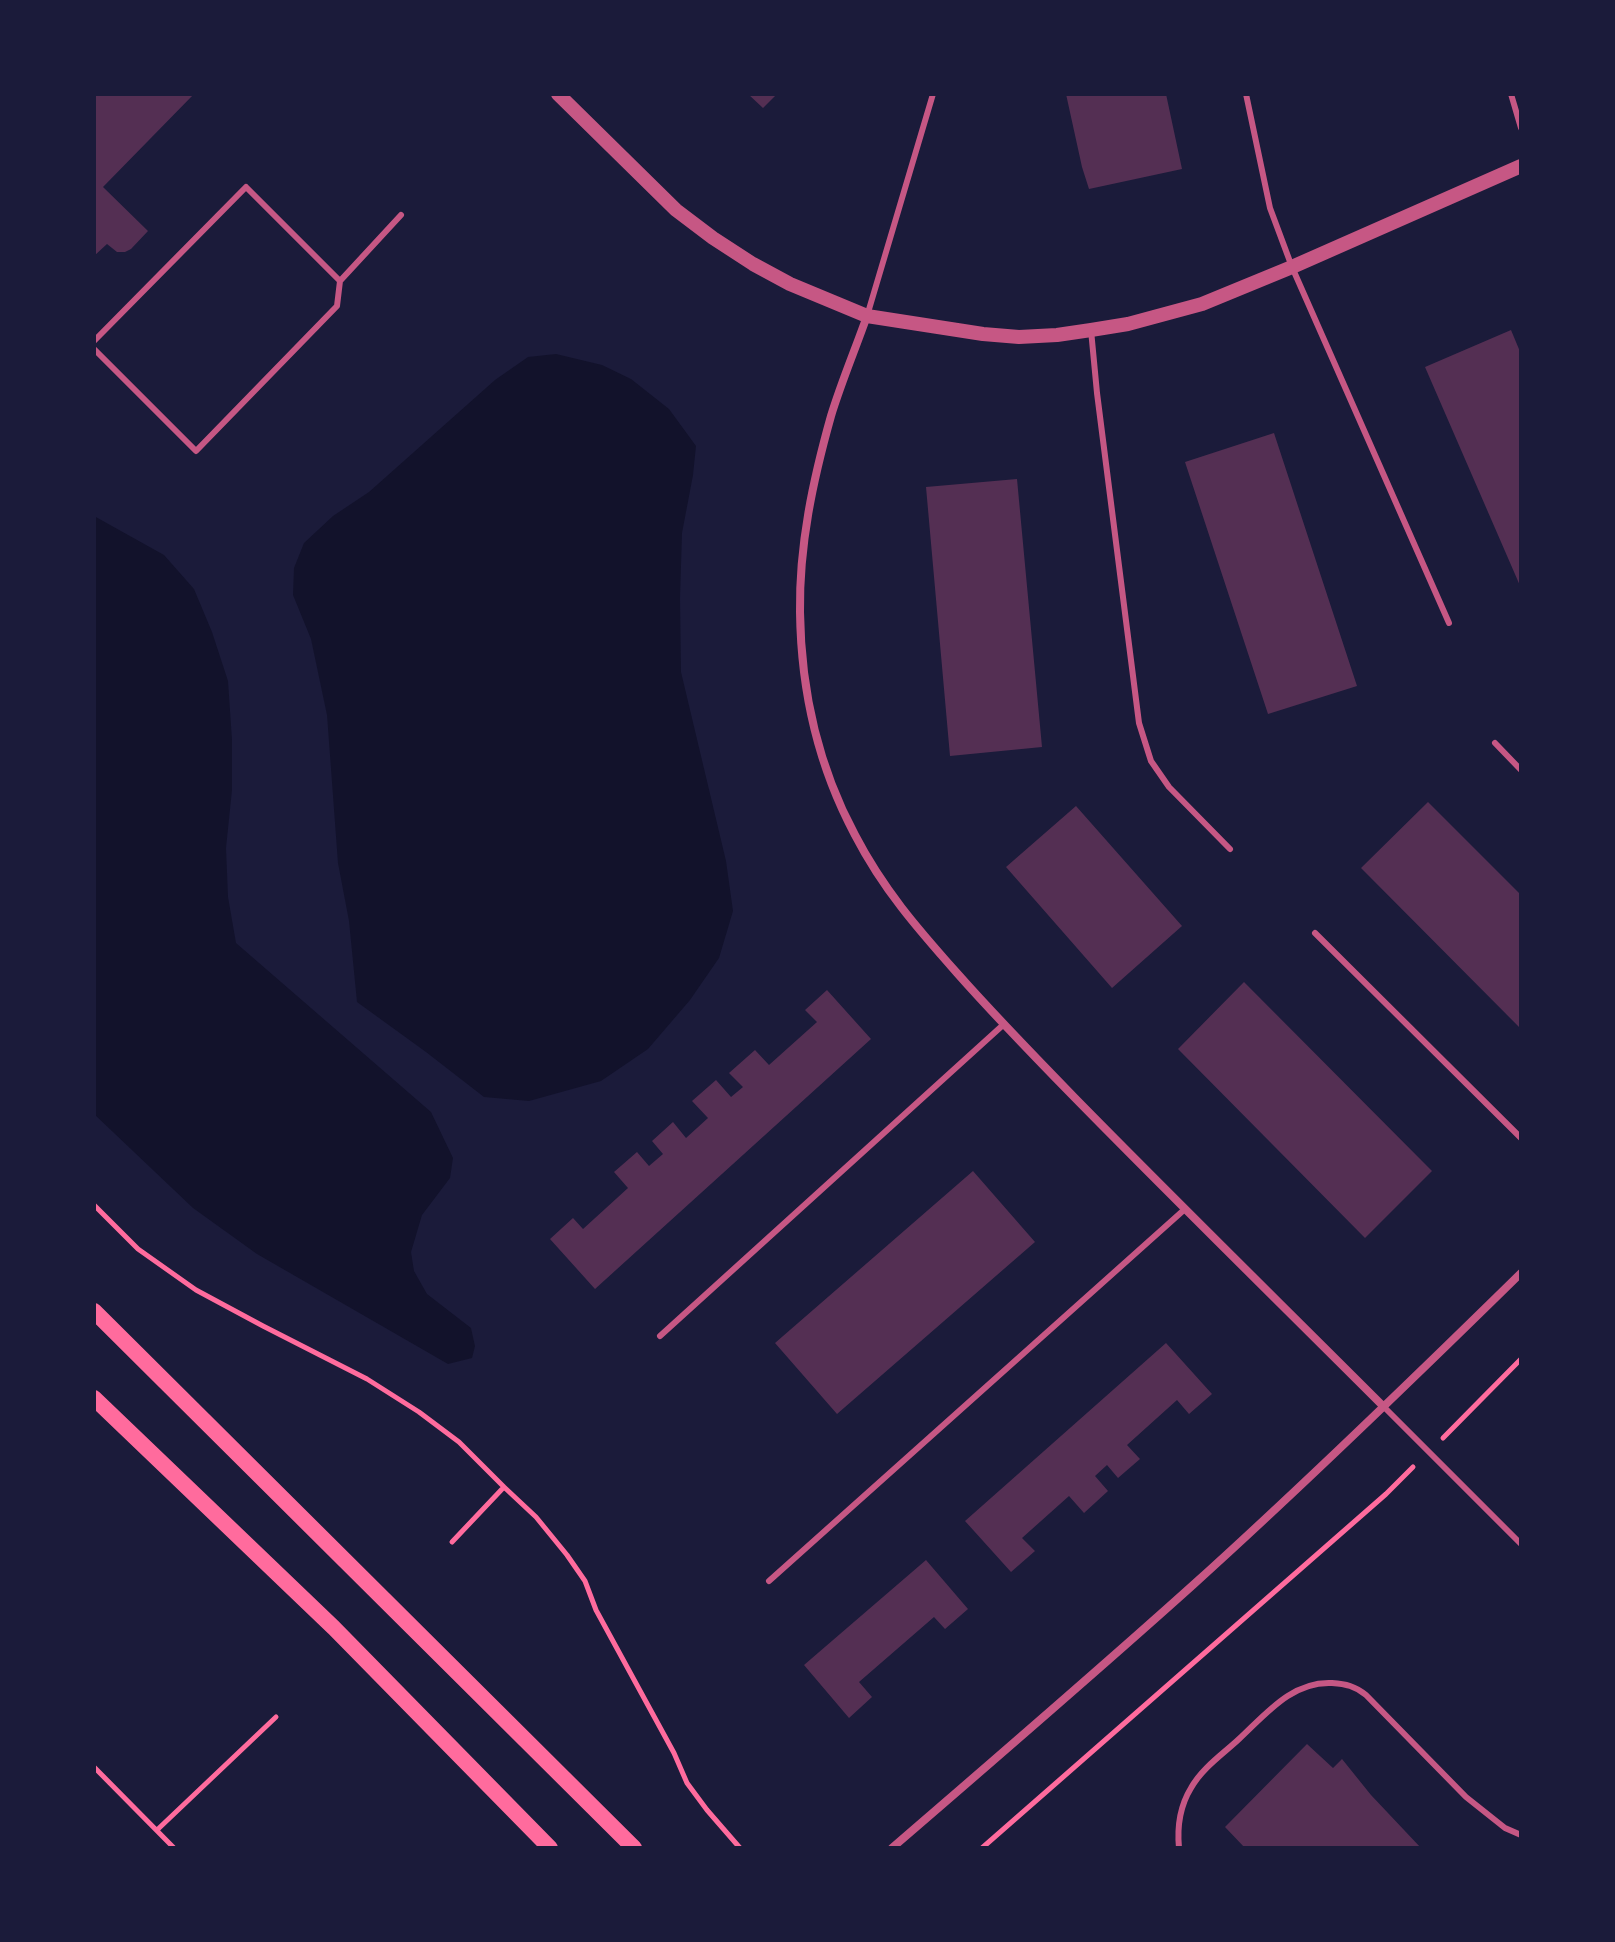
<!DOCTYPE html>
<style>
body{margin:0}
#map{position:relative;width:1615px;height:1942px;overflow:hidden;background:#1b1b3a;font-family:"Alegreya Sans",sans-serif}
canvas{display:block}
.frame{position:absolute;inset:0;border:96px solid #1b1b3a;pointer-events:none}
</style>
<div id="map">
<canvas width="1615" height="1942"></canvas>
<div class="frame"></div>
</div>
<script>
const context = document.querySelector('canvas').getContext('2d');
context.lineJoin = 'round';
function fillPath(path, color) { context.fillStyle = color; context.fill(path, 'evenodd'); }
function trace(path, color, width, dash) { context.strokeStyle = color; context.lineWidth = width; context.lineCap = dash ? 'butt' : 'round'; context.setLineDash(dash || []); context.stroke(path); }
fillPath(new Path2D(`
 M 556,354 L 602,365 L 631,379 L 669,409 L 696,446 L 693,475 L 682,533 L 680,598 L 681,672 L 726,861 L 733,911 L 719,958 L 690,1000 L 648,1049 L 601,1081 L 529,1101 L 484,1097 L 426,1052 L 357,1002 L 349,921 L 338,863 L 327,715 L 311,639 L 293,595 L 294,568 L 304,543 L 333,516 L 369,492 L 495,380 L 528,357 Z
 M 94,516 L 164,555 L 194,589 L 212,632 L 228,681 L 232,740 L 232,790 L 226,848 L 228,897 L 236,943 L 431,1112 L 453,1158 L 450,1178 L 422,1215 L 411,1252 L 414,1271 L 427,1294 L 471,1328 L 475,1346 L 472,1358 L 448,1364 L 257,1254 L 193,1208 L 94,1114 Z`), '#12122b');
fillPath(new Path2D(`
 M 94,94 L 194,94 L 103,187 L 148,231 L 131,249 L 125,252 L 117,252 L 107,244 L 94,256 Z
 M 748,94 L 777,94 L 763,108 Z
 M 1066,94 L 1166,94 L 1182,169 L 1089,189 L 1082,167 Z
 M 1511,330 L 1521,354 L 1521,588 L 1425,367 Z
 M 1274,433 L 1357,686 L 1268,714 L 1185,462 Z
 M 1017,479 L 1042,747 L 950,756 L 926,487 Z
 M 1428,802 L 1521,895 L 1521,1029 L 1361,868 Z
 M 1076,806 L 1182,926 L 1112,988 L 1006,867 Z
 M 1244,982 L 1432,1171 L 1365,1238 L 1178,1049 Z
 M 827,990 L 871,1039 L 595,1289 L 550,1239 L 573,1218 L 583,1229 L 628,1188 L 614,1172 L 637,1152 L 649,1166 L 663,1154 L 652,1141 L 673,1122 L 686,1138 L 708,1118 L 692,1101 L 716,1080 L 731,1097 L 743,1087 L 729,1073 L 755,1050 L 769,1065 L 817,1022 L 805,1010 Z
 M 973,1171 L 1035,1242 L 837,1414 L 775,1343 Z
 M 1166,1343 L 1212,1394 L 1189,1414 L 1177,1400 L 1127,1445 L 1140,1459 L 1118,1478 L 1107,1465 L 1095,1476 L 1108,1491 L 1084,1513 L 1069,1496 L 1022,1538 L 1035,1551 L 1011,1572 L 965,1521 Z
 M 926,1560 L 968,1609 L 945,1629 L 934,1617 L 859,1682 L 872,1697 L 849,1718 L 804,1665 Z
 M 1307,1744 L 1333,1768 L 1342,1759 L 1371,1795 L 1421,1848 L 1245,1848 L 1225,1827 Z`), '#542f53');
trace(new Path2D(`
 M 94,1205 L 138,1249 L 196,1290 L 263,1326 L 367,1379 L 419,1412 L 459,1442 L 504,1487 L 452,1542
 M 1443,1438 L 1521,1359
 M 504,1487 L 536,1517 L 567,1555 L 585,1581 L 596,1610 L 674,1753 L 687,1783 L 707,1810 L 740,1848
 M 94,1767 L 174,1848
 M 157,1830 L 276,1717
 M 982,1848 L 1386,1494 L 1413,1467`), '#ff6b9d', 5);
trace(new Path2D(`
 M 1246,94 L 1270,208 L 1292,267 L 1449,623
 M 1511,94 L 1521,128
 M 867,316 L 933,94
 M 1091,330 L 1097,393 L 1139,723 L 1151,761 L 1169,787 L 1230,849
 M 94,341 L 246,187 L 340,281 L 401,215
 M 94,349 L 196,451 L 337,306 L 340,281
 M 1495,743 L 1521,770
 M 1315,933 L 1521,1138
 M 660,1336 L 1003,1025
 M 1384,1407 L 1521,1544
 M 769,1581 L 1185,1209
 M 1179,1848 C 1177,1827 1180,1806 1191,1788 C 1202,1768 1223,1754 1239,1739 C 1266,1714 1292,1681 1332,1683 C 1346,1684 1355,1686 1366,1695 L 1466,1797 L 1505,1828 L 1521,1835`), '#c65784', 6);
trace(new Path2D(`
 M 867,316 C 855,350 841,383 831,416 C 813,480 799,545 800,612 C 801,689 818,766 855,835 C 883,889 917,928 957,973 C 995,1016 1035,1057 1075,1098 C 1177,1202 1281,1304 1384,1407
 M 892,1848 C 993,1761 1094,1674 1193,1585 C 1305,1484 1413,1379 1521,1273`), '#c65784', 8);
trace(new Path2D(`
 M 558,94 L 676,210 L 713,238 L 753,264 L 790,284 L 867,316 L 983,334 L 1019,337 L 1057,335 L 1091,330 L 1128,324 L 1202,304 L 1292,267 L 1521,166`), '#c65784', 14);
trace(new Path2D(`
 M 94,1311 L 634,1848
 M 94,1398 L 334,1628 L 550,1848`), '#ff6b9d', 16);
</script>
